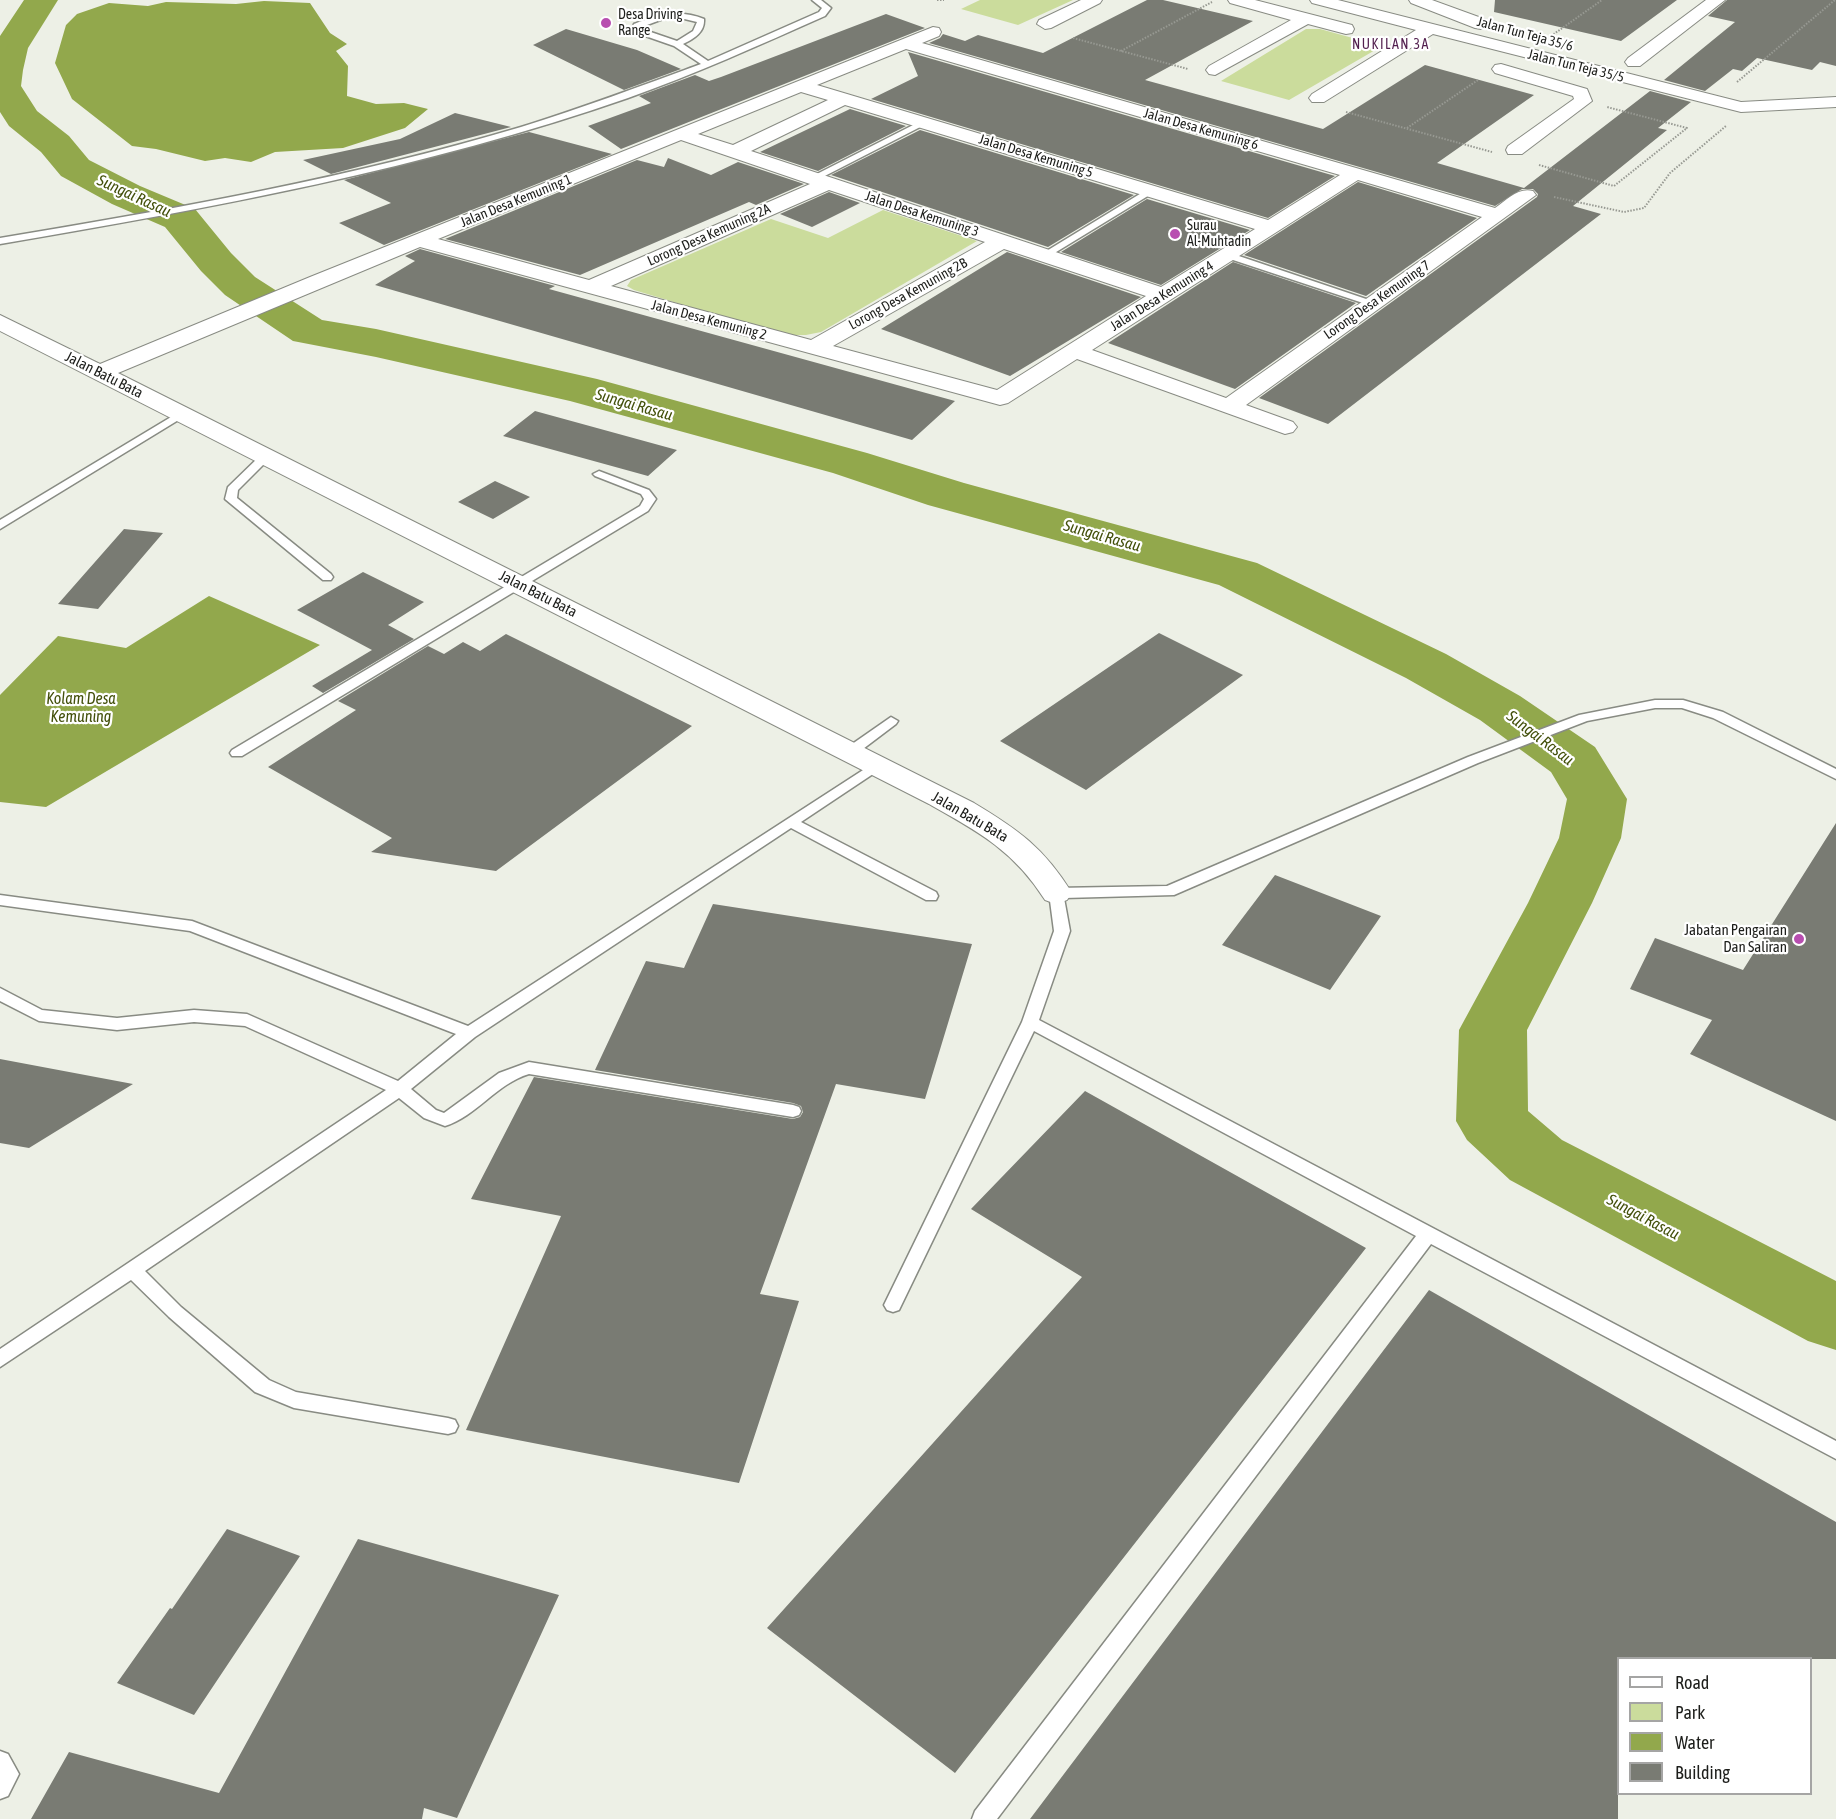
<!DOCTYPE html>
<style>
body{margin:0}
#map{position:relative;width:1836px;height:1819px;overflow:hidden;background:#edf0e6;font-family:"Asap Condensed",sans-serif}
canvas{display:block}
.legend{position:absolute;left:1617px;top:1657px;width:195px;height:138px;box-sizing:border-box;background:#fff;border:2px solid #a5a5a4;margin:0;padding:8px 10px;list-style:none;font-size:18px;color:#1d1e1b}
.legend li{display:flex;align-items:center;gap:12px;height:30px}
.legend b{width:30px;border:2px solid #a5a5a4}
</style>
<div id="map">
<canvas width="1836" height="1819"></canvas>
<ul class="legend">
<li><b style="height:8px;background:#fff"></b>Road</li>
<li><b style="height:16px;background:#cbdc9c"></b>Park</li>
<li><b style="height:16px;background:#92a84c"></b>Water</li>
<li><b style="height:16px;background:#797b73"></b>Building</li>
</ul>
</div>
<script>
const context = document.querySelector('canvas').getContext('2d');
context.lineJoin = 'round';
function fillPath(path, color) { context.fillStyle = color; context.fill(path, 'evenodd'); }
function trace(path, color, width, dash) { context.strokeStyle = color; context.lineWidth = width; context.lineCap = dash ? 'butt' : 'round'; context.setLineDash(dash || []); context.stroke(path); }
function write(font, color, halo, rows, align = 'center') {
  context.font = font + ' "Asap Condensed",sans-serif'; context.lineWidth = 4.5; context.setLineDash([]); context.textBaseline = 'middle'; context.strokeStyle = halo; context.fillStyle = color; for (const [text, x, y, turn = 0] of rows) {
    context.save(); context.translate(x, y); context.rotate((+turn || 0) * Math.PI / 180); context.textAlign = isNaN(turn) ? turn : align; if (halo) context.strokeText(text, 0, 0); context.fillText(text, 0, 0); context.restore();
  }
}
fillPath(new Path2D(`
 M 980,0 L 1073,0 L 1018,25 L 961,9 Z
 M 1306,29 L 1320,29 L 1378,45 L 1377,49 L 1289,100 L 1221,81 Z
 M 883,210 L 977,241 L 821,332 L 806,335 L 783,335 L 634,290 L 627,286 L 631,280 L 771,219 L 828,238 Z`), '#cbdc9c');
fillPath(new Path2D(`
 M 264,1 L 310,3 L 330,33 L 347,44 L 336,51 L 348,66 L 347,96 L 376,104 L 404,103 L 428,109 L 405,128 L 343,148 L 275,152 L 251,162 L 225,158 L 205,161 L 156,149 L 132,146 L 72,99 L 55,63 L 66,25 L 77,14 L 109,3 L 148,6 L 166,2 L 236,4 Z
 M 209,596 L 320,645 L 46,807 L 0,802 L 0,695 L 58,636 L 126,648 Z`), '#92a84c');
fillPath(new Path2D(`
 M 24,0 L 58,0 L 28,48 L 23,70 L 21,86 L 37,111 L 69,136 L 89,160 L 140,186 L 195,209 L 231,253 L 255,277 L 322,320 L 376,329 L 597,379 L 867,453 L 964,483 L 1257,563 L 1446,654 L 1520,696 L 1595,747 L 1627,799 L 1621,838 L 1592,903 L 1527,1030 L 1528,1111 L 1562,1140 L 1836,1281 L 1836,1350 L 1808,1341 L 1510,1180 L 1467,1140 L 1456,1121 L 1459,1030 L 1528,903 L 1559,838 L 1567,799 L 1551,772 L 1480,720 L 1406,678 L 1219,585 L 928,505 L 833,473 L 570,401 L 376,357 L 293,341 L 225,295 L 201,271 L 165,227 L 112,204 L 61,176 L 41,152 L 9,126 L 0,112 L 0,36 Z`), '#92a84c');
fillPath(new Path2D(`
 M 1147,0 L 1163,0 L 1253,21 L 1145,80 L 1323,129 L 1425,65 L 1534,95 L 1437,163 L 1524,188 L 1650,91 L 1691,102 L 1658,128 L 1667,130 L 1573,206 L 1601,214 L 1328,424 L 1259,398 L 1537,197 L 1538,194 L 1533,189 L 1522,189 L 1495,206 L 929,43 L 940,38 L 943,34 L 965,41 L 978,35 L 1043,53 Z
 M 1495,0 L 1677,0 L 1621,41 L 1494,12 Z
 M 1727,0 L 1836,0 L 1836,66 L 1820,62 L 1812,70 L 1757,58 L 1742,71 L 1733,69 L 1705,91 L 1664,80 L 1735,22 L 1708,16 Z
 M 886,14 L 925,28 L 621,149 L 588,126 L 651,103 L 639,96 L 695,75 L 709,81 L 721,77 Z
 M 566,29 L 637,50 L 681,69 L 624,90 L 533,45 Z
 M 908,52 L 1335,176 L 1268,218 L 871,99 L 918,76 Z
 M 850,109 L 906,126 L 818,171 L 760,152 Z
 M 455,113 L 511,127 L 331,174 L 303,160 L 400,139 Z
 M 920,130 L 1134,195 L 1048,247 L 831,175 Z
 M 529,132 L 612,154 L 384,245 L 339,223 L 391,203 L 344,180 Z
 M 668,158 L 711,175 L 738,162 L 804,184 L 756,205 L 749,202 L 580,275 L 445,239 L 637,160 L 664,167 Z
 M 1358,182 L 1477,218 L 1366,296 L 1244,255 Z
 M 829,192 L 860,203 L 812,227 L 780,214 Z
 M 1147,199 L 1250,230 L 1161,285 L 1061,252 Z
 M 420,249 L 555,286 L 549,289 L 955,401 L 912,440 L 375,285 L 415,261 L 405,256 Z
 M 1007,252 L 1141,297 L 1010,376 L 881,329 Z
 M 1233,262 L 1356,303 L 1235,389 L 1108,343 Z
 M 535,411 L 677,450 L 648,476 L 503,436 Z
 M 495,481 L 530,497 L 493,519 L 458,502 Z
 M 124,529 L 163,533 L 98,609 L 58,604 Z
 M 363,572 L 424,602 L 388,625 L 414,639 L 323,693 L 312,686 L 372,650 L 297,610 Z
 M 1159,633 L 1243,675 L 1086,790 L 1000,741 Z
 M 506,634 L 692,726 L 496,871 L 371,852 L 392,838 L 268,767 L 356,710 L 338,701 L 428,646 L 444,654 L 463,642 L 480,651 Z
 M 1836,823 L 1836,1121 L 1690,1054 L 1712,1020 L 1630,989 L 1655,938 L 1743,970 Z
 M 1275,875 L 1381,916 L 1330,990 L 1222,945 Z
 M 713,904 L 972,944 L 925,1099 L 836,1084 L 760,1294 L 799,1301 L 739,1483 L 466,1430 L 561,1216 L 471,1199 L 534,1077 L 793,1119 L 800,1117 L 803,1112 L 801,1106 L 793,1103 L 595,1070 L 646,961 L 684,968 Z
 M 0,1059 L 133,1084 L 29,1148 L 0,1143 Z
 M 1085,1091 L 1366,1248 L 955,1773 L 767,1628 L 1082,1277 L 971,1209 Z
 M 1429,1290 L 1836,1522 L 1836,1659 L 1618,1659 L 1618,1819 L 1030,1819 Z
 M 227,1529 L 300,1556 L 194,1715 L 117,1683 L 170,1608 L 172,1609 Z
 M 358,1539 L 559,1595 L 457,1818 L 424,1808 L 422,1819 L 31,1819 L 69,1752 L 219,1793 Z`), '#797b73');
const lane = new Path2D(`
 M 812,0 L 821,0 L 831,8 L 825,16 C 760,45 695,74 628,98 C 424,169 212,208 0,244 L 0,238 C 175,209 350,178 521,127 C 582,108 641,86 701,64 L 674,46 L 631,31 L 634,24 C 658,15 679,9 704,19 C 705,32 694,39 683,44 L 708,61 L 819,12 L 822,8 ZM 676,17 L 697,22 L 693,31 L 677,41 L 639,28 L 663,19 Z
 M 921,121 L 928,123 L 817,180 L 809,178 Z
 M 1148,189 L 1156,191 L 1048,257 L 1040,255 Z
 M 1224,253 L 1230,253 L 1378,303 L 1369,305 L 1224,257 Z
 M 181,411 L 187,414 L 185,416 L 0,529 L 0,520 Z
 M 266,453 L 272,456 L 238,490 L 237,498 L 331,574 L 333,577 L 331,580 L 323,580 L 225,499 L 228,487 L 262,454 Z
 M 599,471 L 649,490 L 656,499 L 648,511 L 242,756 L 232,756 L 230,753 L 232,750 L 640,506 L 644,499 L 641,494 L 595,476 L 593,474 Z
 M 1655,700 L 1683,700 L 1723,712 L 1836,769 L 1836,779 L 1713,718 L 1682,708 L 1655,708 L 1587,721 L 1478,763 L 1174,895 L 1064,898 L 1070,931 L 1039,1020 L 1836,1441 L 1836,1459 L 1431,1244 L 997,1819 L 972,1819 L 975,1811 L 1416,1236 L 1034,1031 L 899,1310 L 893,1312 L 887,1310 L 884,1305 L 1022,1022 L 1054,931 L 1049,893 L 1056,888 L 1167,886 L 1468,757 L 1579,715 Z
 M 891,717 L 898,721 L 896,724 L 855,755 L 845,755 L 843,752 L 845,749 Z
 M 877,761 L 882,762 L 884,765 L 882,768 L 801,822 L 936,892 L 938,896 L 936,900 L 926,900 L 791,828 L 475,1037 L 411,1089 L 436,1110 L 444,1113 L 499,1073 L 529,1062 L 793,1105 L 799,1107 L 801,1111 L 799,1115 L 793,1117 L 529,1074 C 496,1084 477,1116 445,1126 L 424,1118 L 399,1098 L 145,1271 L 181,1307 L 269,1380 L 296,1392 L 448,1418 L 455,1420 L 458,1426 L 455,1432 L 448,1434 L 294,1408 L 255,1392 L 169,1317 L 131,1280 L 0,1367 L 0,1349 L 386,1090 L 245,1026 L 194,1022 L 117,1030 L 39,1021 L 0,1001 L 0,988 L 42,1010 L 117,1018 L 194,1010 L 247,1014 L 398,1081 L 456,1034 L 190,931 L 0,905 L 0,895 L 192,921 L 468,1026 Z
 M 0,1751 L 8,1754 L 19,1774 L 8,1796 L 0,1799 Z`);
const street = new Path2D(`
 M 1081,0 L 1102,0 L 1100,3 L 1051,28 L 1045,29 L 1037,24 L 1039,20 Z
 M 1228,0 L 1255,0 L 1352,25 L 1354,29 L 1352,33 L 1346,34 L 1308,24 L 1215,75 L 1209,74 L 1206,70 L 1209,66 L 1291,20 L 1230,3 Z
 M 1310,0 L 1338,0 L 1741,102 L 1836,97 L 1836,107 L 1741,112 L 1433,34 L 1324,102 L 1312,102 L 1309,98 L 1312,94 L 1416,30 L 1312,3 Z
 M 1409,0 L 1432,0 L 1487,20 L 1489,24 L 1481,29 L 1475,28 L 1411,3 Z
 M 1706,0 L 1725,0 L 1640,66 L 1628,66 L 1625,62 L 1628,58 Z
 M 933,27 L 939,28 L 941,32 L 939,36 L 922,43 L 1495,208 C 1507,200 1518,187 1533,191 L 1536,195 L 1246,405 L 1293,422 L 1297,427 L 1293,432 L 1285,434 L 1077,359 L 1008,403 L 1000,405 L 420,247 L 118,373 L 974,803 C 1019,830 1044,848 1072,893 L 1067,900 L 1056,904 L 1045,900 C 1014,851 979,832 929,804 L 0,331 L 0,315 L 100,364 L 310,277 ZM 906,49 L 1340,175 L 1268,220 L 817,85 ZM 801,92 L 828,100 L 733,145 L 698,134 ZM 845,105 L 1255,229 L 1161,287 L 751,151 ZM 681,140 L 810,184 L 589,280 L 438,239 ZM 1358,180 L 1482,217 L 1226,398 L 1092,350 ZM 829,190 L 985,242 L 811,340 L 611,286 ZM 1004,249 L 1146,296 L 997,390 L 833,346 Z
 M 1501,64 L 1587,89 L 1592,101 L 1522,154 L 1508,154 L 1506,150 L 1508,146 L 1574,99 L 1573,96 L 1495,73 L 1492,69 L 1495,65 Z`);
trace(lane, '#888b83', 3);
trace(street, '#888b83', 2);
trace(new Path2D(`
 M 937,0 L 944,0
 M 1551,36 L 1602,0
 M 1073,38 L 1188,69
 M 1121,51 L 1212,2
 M 1737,82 L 1835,0
 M 1346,112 L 1492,152
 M 1407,128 L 1478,80
 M 1539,165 L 1614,186 L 1687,128 L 1607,107
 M 1554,197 L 1624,212 L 1644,208 L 1670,173 L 1726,126`), '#979992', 2, [1.5, 1.5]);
fillPath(lane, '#fff');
fillPath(street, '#fff');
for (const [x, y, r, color] of [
 [606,23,6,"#b84eb0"],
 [1175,234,6,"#b84eb0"],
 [1799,939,6,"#b84eb0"]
]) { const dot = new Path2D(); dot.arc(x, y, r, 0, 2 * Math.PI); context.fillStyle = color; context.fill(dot); trace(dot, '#fff', 2); }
write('14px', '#1d1e1b', '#fff', [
 ["Desa Driving",618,15],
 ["Range",618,31],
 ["Surau",1187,226],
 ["Al-Muhtadin",1187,242]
], 'left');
write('14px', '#1d1e1b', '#fff', [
 ["Jalan Tun Teja 35/6",1525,34,15],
 ["Jalan Tun Teja 35/5",1576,66,14],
 ["Jalan Desa Kemuning 6",1201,129,16],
 ["Jalan Desa Kemuning 5",1036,156,17],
 ["Jalan Desa Kemuning 1",516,201,-22],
 ["Jalan Desa Kemuning 3",922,214,18],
 ["Lorong Desa Kemuning 2A",709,235,-24],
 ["Lorong Desa Kemuning 2B",908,294,-29],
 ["Jalan Desa Kemuning 4",1162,296,-32],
 ["Lorong Desa Kemuning 7",1377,300,-35],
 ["Jalan Desa Kemuning 2",709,320,15]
]);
context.letterSpacing = '1.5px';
write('14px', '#521f4e', '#fff', [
 ["NUKILAN 3A",1391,45]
]);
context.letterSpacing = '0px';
write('15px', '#1d1e1b', '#fff', [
 ["Jalan Batu Bata",104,375,27],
 ["Jalan Batu Bata",538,594,27],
 ["Jalan Batu Bata",970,817,30]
]);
write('15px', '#1d1e1b', '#fff', [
 ["Jabatan Pengairan",1787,930],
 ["Dan Saliran",1787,947]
], 'right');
write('italic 16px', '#43500b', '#fff', [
 ["Sungai Rasau",134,196,25],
 ["Sungai Rasau",634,405,16],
 ["Sungai Rasau",1102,536,16],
 ["Kolam Desa",81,699],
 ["Kemuning",81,717],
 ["Sungai Rasau",1540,738,37],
 ["Sungai Rasau",1643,1217,28]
]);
</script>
